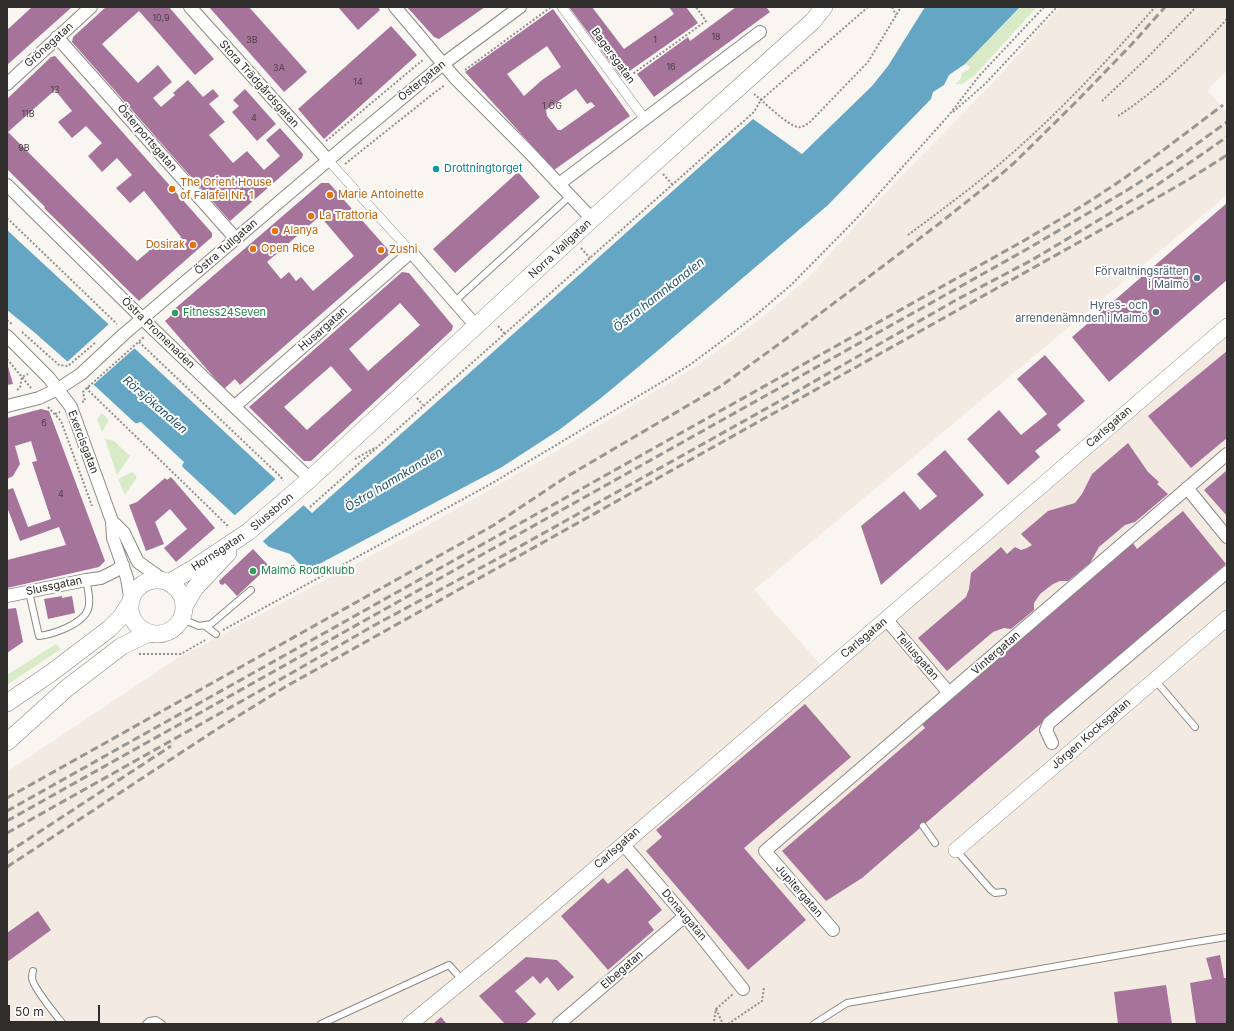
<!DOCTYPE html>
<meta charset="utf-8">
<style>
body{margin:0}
#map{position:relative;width:1234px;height:1031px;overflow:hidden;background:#f9f6f2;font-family:Inter,sans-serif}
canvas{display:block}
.frame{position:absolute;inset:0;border:8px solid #2f2e2d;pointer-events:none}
.scale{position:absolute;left:8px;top:1005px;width:92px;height:18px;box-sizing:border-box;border:2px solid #2f2e2d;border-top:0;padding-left:5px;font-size:12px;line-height:14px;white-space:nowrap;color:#2f2e2d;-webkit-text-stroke:3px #fff;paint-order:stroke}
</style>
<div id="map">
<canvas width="1234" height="1031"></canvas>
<div class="frame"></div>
<div class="scale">50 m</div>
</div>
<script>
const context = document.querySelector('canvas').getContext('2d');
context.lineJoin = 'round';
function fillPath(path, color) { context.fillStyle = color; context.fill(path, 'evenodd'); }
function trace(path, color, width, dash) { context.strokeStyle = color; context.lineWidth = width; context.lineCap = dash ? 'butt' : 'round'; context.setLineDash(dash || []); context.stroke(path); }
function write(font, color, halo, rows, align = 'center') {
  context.font = font + ' Inter,sans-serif'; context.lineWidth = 4; context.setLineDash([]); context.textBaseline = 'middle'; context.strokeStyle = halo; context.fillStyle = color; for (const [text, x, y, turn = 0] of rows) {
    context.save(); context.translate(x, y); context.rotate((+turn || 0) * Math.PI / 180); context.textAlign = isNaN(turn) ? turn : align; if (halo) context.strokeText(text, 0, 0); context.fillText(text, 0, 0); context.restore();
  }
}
fillPath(new Path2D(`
 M 1060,7 L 1227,7 L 1227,71 L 1207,90 L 1227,113 L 1227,195 L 754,590 L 823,667 L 1227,328 L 1227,1024 L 7,1024 L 7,772 L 176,659 L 416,532 L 562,448 L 695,367 L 764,316 L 810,276 L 890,188 L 989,87 Z`), '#f3eae1');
fillPath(new Path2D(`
 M 1021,7 L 1037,7 L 975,75 L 962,84 L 955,84 L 960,80 L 962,73 L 968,70 L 970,67 L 965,64 Z
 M 102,413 L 109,420 L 102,432 L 97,419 Z
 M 105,439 L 114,441 L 130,456 L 117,475 Z
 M 132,472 L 137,477 L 125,495 L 118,479 Z
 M 56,644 L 61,649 L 7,685 L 7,675 Z`), '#d8ebc6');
fillPath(new Path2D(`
 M 925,7 L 1020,7 L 965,64 L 949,75 L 944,85 L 933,92 L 931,99 L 828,205 L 655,353 L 601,398 L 559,430 L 502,467 L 306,571 L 290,554 L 269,547 L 94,385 L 34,332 L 7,310 L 7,230 L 312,513 L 493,352 L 753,119 L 802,154 L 872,86 L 888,66 Z`), '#65a6c5');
fillPath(new Path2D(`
 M 110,323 L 136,347 L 93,385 L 67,362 Z
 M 141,422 L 184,462 L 182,466 L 183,470 L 134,424 Z
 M 277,478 L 305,504 L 262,542 L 234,516 Z`), '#f9f6f2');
fillPath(new Path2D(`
 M 32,7 L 72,7 L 7,65 L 7,30 Z
 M 106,7 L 169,7 L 214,59 L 195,75 L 139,11 L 102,44 L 138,83 L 158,65 L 172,82 L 153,98 L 161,107 L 175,95 L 173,93 L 188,80 L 203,97 L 213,89 L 219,96 L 209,104 L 225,122 L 209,135 L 233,163 L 247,151 L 264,170 L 280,156 L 266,140 L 280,128 L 303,154 L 302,158 L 230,221 L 72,42 L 73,37 Z
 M 209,7 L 249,7 L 307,72 L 284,92 Z
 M 338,7 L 378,7 L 380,10 L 358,30 Z
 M 407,7 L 445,7 L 446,8 L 447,7 L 485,7 L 439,39 L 434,37 Z
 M 569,7 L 592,7 L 624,49 L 674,14 L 669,7 L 686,7 L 698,23 L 621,77 Z
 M 736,7 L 766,7 L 770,12 L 654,97 L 637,74 L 688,37 L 690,41 Z
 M 553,9 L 630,116 L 554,170 L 465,72 ZM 547,46 L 561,67 L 542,80 L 524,96 L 507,74 ZM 576,89 L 587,104 L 591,102 L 595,106 L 561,130 L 558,130 L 547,116 L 546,110 Z
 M 391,26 L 417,55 L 324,139 L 298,109 Z
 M 55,56 L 212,233 L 212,237 L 139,301 L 44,208 L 45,207 L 7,169 L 7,99 L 51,57 ZM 55,90 L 72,111 L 58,122 L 72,138 L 86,126 L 102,143 L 88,156 L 102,172 L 117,158 L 132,175 L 116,188 L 130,203 L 144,191 L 181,237 L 169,248 L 162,240 L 137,261 L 8,132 Z
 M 245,89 L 276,124 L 257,141 L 232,112 L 239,106 L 233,100 Z
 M 518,172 L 540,197 L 455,273 L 433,249 Z
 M 321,183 L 329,183 L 391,253 L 240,385 L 235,379 L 224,389 L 165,321 L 173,314 L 171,312 ZM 320,216 L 354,256 L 313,291 L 301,277 L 296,281 L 289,272 L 281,279 L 267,262 Z
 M 1227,203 L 1227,280 L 1109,382 L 1072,337 Z
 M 402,272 L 409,273 L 453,326 L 452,330 L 311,461 L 304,461 L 249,407 ZM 400,303 L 420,325 L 368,371 L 349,349 ZM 331,366 L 352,390 L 307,430 L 284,407 Z
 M 1227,351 L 1227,438 L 1191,468 L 1148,416 Z
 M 1045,355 L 1085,401 L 1057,425 L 1061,430 L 1035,451 L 1040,457 L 1008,485 L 967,439 L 999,410 L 1021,435 L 1047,414 L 1017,379 Z
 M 7,363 L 13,384 L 7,385 Z
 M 41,409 L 49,411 L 105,561 L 99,567 L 7,588 L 7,560 L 66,545 L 59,527 L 20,541 L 7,507 L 7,490 L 13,488 L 28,527 L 51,519 L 32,462 L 37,461 L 31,441 L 15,446 L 20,464 L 13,476 L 7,479 L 7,418 Z
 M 1128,443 L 1148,472 L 1159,482 L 1157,484 L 1168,494 L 1135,522 L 1125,525 L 1099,547 L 1090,563 L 1068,581 L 1060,581 L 1053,584 L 1040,594 L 1034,603 L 1034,610 L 1011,629 L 1004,628 L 993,632 L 947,671 L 918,638 L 966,597 L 969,589 L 971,573 L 1001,547 L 1007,554 L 1015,547 L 1021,550 L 1027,548 L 1032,545 L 1021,534 L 1048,511 L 1075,503 L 1082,494 L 1092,474 Z
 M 945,450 L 984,495 L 881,585 L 861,526 L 904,491 L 920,510 L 937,496 L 917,474 Z
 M 1227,470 L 1227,516 L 1204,490 Z
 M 171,477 L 215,528 L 176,562 L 164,548 L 187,529 L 170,509 L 155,522 L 164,544 L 146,551 L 129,505 L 137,502 L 165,478 L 167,480 Z
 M 1183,511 L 1226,564 L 862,878 L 826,901 L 782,851 L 925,728 L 921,723 L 1132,542 L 1137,549 Z
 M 253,549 L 269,566 L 237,596 L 225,583 L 223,585 L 220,584 L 219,581 Z
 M 62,596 L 62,598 L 72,596 L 75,613 L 48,619 L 44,599 Z
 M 16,608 L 23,642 L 7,653 L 7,609 Z
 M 805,704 L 851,757 L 744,848 L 806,920 L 748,970 L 646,851 L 662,837 L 656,830 Z
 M 627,868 L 662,910 L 648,922 L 654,930 L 608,970 L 561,916 L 603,878 L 608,884 Z
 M 38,911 L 51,930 L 7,962 L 7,933 Z
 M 1220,955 L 1224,978 L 1227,978 L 1227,1024 L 1196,1024 L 1190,983 L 1212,979 L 1206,958 Z
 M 526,957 L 557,960 L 574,977 L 558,991 L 547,977 L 540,984 L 533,976 L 515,991 L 536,1014 L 525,1024 L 505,1024 L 479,996 Z
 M 1166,985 L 1172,1024 L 1118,1024 L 1114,992 Z
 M 441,1017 L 447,1024 L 433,1024 Z`), '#a6749a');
const service = new Path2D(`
 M 454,302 L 570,196
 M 29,592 L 39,636 C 49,635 57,632 66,628 C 92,616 92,606 86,580
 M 182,619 L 199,626 L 211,624 L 251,590
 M 205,626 L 216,634
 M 1155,680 L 1195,727
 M 923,826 L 935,843
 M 956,850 L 991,890 L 995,893 L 1003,892
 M 33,971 C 32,974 32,976 32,978 C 33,988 56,1015 63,1024
 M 146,1024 L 149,1021 L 156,1020 L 162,1024
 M 321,1024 L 449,965 L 463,981
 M 814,1024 L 847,1003 L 1189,943 L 1227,937`);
const pedestrian = new Path2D(`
 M 562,7 L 644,118
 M 328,160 L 411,252`);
const minor = new Path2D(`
 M 190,7 L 328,160
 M 395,7 L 455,78 L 526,149 L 592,219
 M 57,37 L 236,239
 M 7,84 L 91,7
 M 559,184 L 760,32
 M 7,185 L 153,329 L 310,479
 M 7,336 L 49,378 L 71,407 L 112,521 L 113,538 L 127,578 L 130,597
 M 7,406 L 39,398 L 58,389 L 81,374 L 124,334 L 346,145 L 443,64 L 520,7
 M 235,406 L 411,252 L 476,326
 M 1187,488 L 1227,537
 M 112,521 L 124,533 L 138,562 L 162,579
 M 7,596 L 86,580 L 101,578 L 115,571 L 123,565
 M 886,619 L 949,693
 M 1052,743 L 1046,730 L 1049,723 L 1227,572
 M 623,844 L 685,916 L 743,989
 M 833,930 L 765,851 L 1227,454
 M 559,1024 L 685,916`);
const tertiary = new Path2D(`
 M 956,850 L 1227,618
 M 410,1024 L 500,950 L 1025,500 L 1227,326`);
const secondary = new Path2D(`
 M130 607a27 27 0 1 1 54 0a27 27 0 1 1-54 0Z
 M 170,582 L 194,568 L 248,532 L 310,479 L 592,219 L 755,73 L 813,21 L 824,7
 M 185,605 L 195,588 L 228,553
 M 7,703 L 51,673 L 109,629 L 121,617 L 130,603
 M 7,742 L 67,688 L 122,646 L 149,633`);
trace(service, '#8c8986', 8);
trace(pedestrian, '#8c8986', 10);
trace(minor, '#8c8986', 14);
trace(tertiary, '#8c8986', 16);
trace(secondary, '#8c8986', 18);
trace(new Path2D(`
 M 892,7 L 896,15
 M 465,70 L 551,7
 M 627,78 L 706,21 L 696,7
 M 754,94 C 763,101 788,126 798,127 C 802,128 805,125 809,123 L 868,62 L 901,7
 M 1102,101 L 1147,58 L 1196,7
 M 953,112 L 985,84 L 1057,7
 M 1118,116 C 1158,90 1195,54 1227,19
 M 326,141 L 424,59
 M 345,164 L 434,93 L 445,85
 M 663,174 L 672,184
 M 7,218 L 117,324
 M 908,235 C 940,211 972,188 1002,162 C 1057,115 1107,61 1155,7
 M 581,248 L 590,258
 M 7,320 L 12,324
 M 498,326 L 505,334
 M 22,332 L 59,365 L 68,366 L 95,343
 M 139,342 L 281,477 L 283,481
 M 7,359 L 31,388
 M 88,387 L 88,390 L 229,527
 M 17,390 L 20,388 L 22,377 L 28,374
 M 417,398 L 423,405
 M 82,402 L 85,401 L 83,392 L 88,387 L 144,337
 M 48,407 L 61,421 L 92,506
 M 55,414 L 60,412
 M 355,459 L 376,447
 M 310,507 L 754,112 L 761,100 L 868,7
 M 223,630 L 489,485 L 662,382 L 691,364 L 726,338 L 756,315 L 791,285 L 857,218 L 949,115 L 979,76 L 1044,7
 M 139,654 L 181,654 L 207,639
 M 716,1009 L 723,1024
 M 714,1021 L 716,1009 L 733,994
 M 728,1024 L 762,1001 L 764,988`), '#918f8c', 2, [2, 2]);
trace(service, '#fff', 6);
trace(pedestrian, '#fff', 9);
trace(minor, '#fff', 12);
trace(tertiary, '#fff', 15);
trace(secondary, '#fff', 17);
trace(new Path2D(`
 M 7,798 L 494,525 L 566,477 L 721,386 L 797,331 L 940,223 L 999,176 L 1014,163 L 1077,101 L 1132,44 L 1165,7
 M 7,811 L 1025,240 C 1050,225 1075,211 1099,195 C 1142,167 1182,136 1223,105
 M 7,821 L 1029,248 L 1129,189 L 1176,159 L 1227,122
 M 7,833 L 288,675 L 373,626 L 508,553 L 794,393 L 956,300 L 1032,260 L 1157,185 L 1227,137
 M 7,853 L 171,746
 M 7,867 L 214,731 L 285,687 L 1115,222 L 1191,178 L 1227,155`), '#999794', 3, [8, 4]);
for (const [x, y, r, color] of [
 [436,169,4,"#0f9aa8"],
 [172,189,4,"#e8710a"],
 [330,195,4,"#e8710a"],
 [311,216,4,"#e8710a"],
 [275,231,4,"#e8710a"],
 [193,245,4,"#e8710a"],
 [253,249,4,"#e8710a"],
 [381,250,4,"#e8710a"],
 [1197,278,4,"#5c6f8a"],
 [1156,312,4,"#5c6f8a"],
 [175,313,4,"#2e9e5b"],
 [253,571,4,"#2e9e5b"]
]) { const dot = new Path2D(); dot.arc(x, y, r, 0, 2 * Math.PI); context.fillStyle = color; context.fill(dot); trace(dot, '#fff', 1.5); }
write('9px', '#4d4048', null, [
 ["10,9",161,18],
 ["18",716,37],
 ["3B",252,40],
 ["1",655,40],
 ["16",671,67],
 ["3A",279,68],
 ["14",358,82],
 ["13",55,90],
 ["1 ÖG",552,106],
 ["11B",28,114],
 ["4",254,118],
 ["9B",24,148],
 ["6",44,423],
 ["4",61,494]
]);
write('11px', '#2f2e2d', '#fff', [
 ["Grönegatan",49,45,-42],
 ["Bagersgatan",613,56,54],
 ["Östergatan",422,81,-39],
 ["Stora Trädgårdsgatan",259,84,48],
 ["Österportsgatan",147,138,49],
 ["Östra Tullgatan",226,247,-41],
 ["Norra Vallgatan",560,249,-43],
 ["Husargatan",323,329,-41],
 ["Östra Promenaden",158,333,44],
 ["Carlsgatan",1109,427,-41],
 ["Exercisgatan",83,442,69],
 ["Slussbron",272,512,-40],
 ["Hornsgatan",218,552,-33],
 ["Slussgatan",54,586,-12],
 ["Carlsgatan",864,638,-40],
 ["Vintergatan",996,653,-41],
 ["Tellusgatan",917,656,49],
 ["Jörgen Kocksgatan",1091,734,-41],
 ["Carlsgatan",617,848,-41],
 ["Jupitergatan",799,891,49],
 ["Donaugatan",684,915,50],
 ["Elbegatan",622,970,-41]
]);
write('11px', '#0d838f', '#fff', [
 ["Drottningtorget",444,169]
], 'left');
write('11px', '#c56008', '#fff', [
 ["The Orient House",180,183],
 ["of Falafel Nr. 1",180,196],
 ["Marie Antoinette",338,195],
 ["La Trattoria",319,216],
 ["Alanya",283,231],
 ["Dosirak",185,245,"right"],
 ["Open Rice",261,249],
 ["Zushi",389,250]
], 'left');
write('11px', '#4e5e75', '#fff', [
 ["Förvaltningsrätten",1189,272],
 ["i Malmö",1189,285],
 ["Hyres- och",1148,306],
 ["arrendenämnden i Malmö",1148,319]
], 'right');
write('11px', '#27864d', '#fff', [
 ["Fitness24Seven",183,313],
 ["Malmö Roddklubb",261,571]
], 'left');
write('italic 12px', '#21546b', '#fff', [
 ["Östra hamnkanalen",659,295,-38],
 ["Rörsjökanalen",155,405,41],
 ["Östra hamnkanalen",394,480,-31]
]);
</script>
